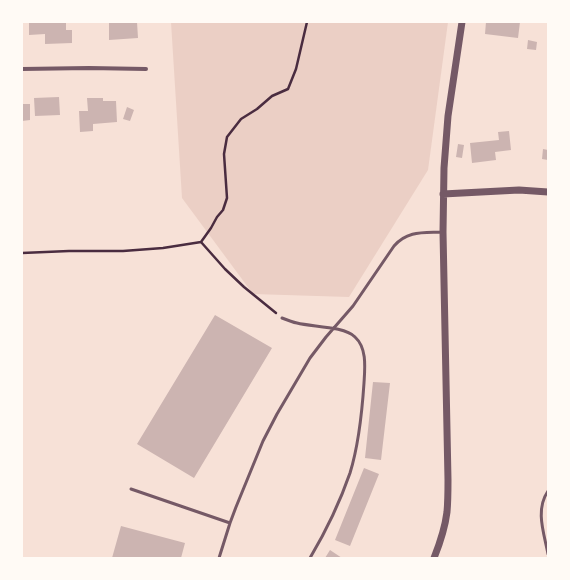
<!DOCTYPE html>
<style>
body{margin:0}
#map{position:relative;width:570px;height:580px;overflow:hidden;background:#f7e1d7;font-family:Montserrat,sans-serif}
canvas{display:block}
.frame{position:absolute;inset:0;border:23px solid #fffaf5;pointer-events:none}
</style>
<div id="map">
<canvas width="570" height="580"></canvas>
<div class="frame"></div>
</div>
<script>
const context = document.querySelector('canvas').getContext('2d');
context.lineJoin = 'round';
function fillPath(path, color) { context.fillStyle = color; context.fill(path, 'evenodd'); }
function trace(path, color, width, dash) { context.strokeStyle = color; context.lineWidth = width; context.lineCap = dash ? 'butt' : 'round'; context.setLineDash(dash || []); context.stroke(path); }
fillPath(new Path2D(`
 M 171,22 L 448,22 L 428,170 L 349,297 L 253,294 L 182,198 Z`), '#ebcfc5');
fillPath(new Path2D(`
 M 29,22 L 66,22 L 66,30 L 72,30 L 72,43 L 45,44 L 45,34 L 29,35 Z
 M 109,22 L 137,22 L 138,38 L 109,40 Z
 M 486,22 L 520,22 L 518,38 L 485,34 Z
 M 528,40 L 537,42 L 536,50 L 527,49 Z
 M 59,97 L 60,115 L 35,116 L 34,98 Z
 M 87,98 L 103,98 L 103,101 L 116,101 L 117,122 L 93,124 L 93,131 L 80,132 L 79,111 L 88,111 Z
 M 22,104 L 30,104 L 30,120 L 22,121 Z
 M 127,107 L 134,110 L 130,121 L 123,119 Z
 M 509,131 L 511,150 L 495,152 L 496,160 L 472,163 L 470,143 L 499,140 L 498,132 Z
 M 458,144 L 464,145 L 462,158 L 456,157 Z
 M 543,149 L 548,150 L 548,160 L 542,159 Z
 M 215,315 L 272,348 L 194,478 L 137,444 Z
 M 373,382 L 390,383 L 381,460 L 365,458 Z
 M 364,468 L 379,474 L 350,546 L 335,540 Z
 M 121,526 L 185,543 L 181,558 L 112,558 Z
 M 330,550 L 342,558 L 325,558 Z`), '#ccb4b1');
trace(new Path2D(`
 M 22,253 L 69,251 L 123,251 L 163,248 L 201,242
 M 276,313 L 244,287 L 225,269 L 201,242 L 211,228 L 217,217 L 223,210 L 227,198 L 224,154 L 227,137 L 241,119 L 257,109 L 272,96 L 288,89 L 296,69 L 307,22`), '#4a2c40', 2.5);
trace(new Path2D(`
 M 282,318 C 287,320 292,322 297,323 C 312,327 344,326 355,337 C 367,348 365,367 364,383 C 362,413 359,444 350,473 C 340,502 326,531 310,558
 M 131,489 L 230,523
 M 548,491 C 535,510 544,533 548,554
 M 219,558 L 230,523 L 236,507 L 263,441 L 277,414 L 310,358 L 326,337 L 353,306 L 394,246 C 408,230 424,233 443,232`), '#755966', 3);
trace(new Path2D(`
 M 22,69 L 89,68 L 146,69`), '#755966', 4);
trace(new Path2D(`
 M 443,194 L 519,190 L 548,192
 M 434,558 C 440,543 445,528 447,512 C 448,501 448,490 448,480 L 443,232 L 444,168 L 448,116 L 462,22`), '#755966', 7);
</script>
